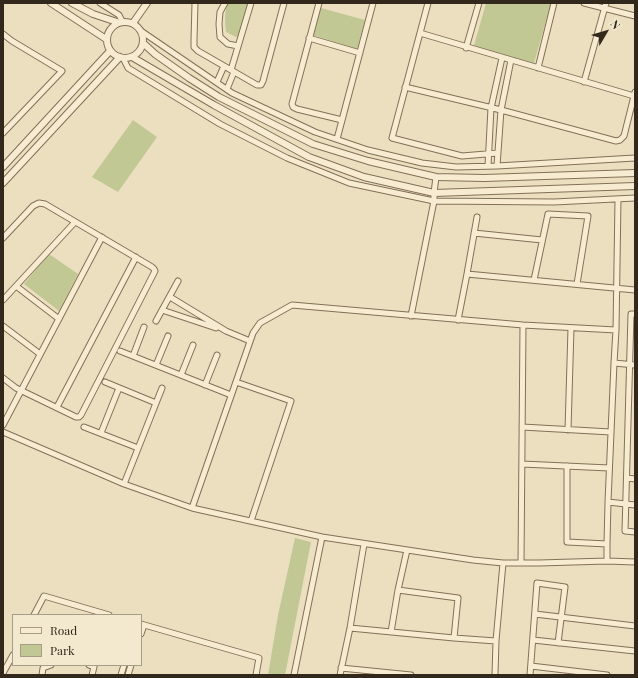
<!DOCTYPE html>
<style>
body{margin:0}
#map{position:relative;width:638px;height:678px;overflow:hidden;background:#ebdfbf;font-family:"Playfair Display",serif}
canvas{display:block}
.frame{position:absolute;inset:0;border:4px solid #33281c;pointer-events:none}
.legend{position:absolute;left:12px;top:614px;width:130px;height:52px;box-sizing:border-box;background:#f3e9ce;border:1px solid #a69c87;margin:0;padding:5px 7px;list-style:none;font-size:12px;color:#33281c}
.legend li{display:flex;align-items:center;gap:8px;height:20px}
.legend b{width:20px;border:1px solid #a69c87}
.north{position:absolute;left:586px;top:12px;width:40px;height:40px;-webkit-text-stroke:3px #f3e9ce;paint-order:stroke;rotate:52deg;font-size:11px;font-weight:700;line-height:16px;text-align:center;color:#33281c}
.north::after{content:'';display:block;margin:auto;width:14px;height:18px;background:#33281c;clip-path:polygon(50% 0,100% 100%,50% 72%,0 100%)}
</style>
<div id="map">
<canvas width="638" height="678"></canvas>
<div class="frame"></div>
<ul class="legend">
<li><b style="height:5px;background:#f7ecd1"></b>Road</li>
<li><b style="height:11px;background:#c1c894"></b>Park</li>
</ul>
<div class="north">N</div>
</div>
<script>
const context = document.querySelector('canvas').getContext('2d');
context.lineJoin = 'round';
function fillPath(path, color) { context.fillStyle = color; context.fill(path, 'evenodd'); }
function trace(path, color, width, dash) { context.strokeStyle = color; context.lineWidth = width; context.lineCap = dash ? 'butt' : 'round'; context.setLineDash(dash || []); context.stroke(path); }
fillPath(new Path2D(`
 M 228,3 L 250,3 L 240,35 L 236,37 L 226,32 C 225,22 224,12 228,3 Z
 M 486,3 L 551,3 L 533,67 L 473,49 Z
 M 321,8 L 365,20 L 357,49 L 313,35 Z
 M 133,120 L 157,137 L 118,192 L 92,177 Z
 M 49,254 L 78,274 L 59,311 L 24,284 Z
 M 295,538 L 311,542 L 285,675 L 268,675 L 278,615 Z`), '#c1c894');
const minor = new Path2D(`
 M 100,3 L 119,15 L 122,21
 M 195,3 L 194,40 L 194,47 L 198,51 L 257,85 L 261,85 L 263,81 L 284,3
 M 225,3 L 220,12 L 219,24 L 220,37 L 228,44 L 238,46
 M 319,3 L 292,104 L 293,107 L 297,109 L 342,120
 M 428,3 L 392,138 L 462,156 L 498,153
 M 584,3 L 635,16
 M 141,31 L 232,93 L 315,132 L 368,150 L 422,163 L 456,167 L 497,166 L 635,158
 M 420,33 L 634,96
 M 3,34 L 12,41 L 62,71 L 3,133
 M 309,38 L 360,53
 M 466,48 L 479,3
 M 123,58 L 128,68 L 220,124 L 287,158 L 349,183 L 434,201 L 554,202 L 635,198
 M 538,68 L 554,3
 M 231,70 L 251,3
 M 217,82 L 224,66
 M 584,82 L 606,3
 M 405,87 L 501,110 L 616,141 L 620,140 L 624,136 L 635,92
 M 227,89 L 234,72
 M 337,139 L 373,3
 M 488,166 L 491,108 L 502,58
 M 497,166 L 501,110 L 511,60
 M 474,233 L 542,240
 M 3,238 L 33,206 L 39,203 L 45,204 L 152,267 L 154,269 L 155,271 L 81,415 L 79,417 L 76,417 L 16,388 L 3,378
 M 467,274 L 635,290
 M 534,280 L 548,214 L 588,216 L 577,284
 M 16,286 L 59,319
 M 170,297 L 226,331 L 250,341
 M 3,300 L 75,222
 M 162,310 L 216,328
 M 635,314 L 631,314 L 625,531 L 635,532
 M 411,316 L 434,201 L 434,193 L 436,177
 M 458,320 L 467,274 L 477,217
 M 156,321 L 178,281
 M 3,326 L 40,354
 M 120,351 L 231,395
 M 133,356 L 144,327
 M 614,363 L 635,365
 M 156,365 L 168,336
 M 181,375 L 193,345
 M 105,382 L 156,403
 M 236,382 L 291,401 L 251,521
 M 205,385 L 217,355
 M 57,407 L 136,257
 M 3,425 L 102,237
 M 84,427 L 138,448
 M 522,427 L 611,432
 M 568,430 L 571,328
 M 3,432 L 124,484 L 192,508 L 322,537 L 473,560 L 503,563 L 539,563 L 607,561 L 635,562
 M 101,433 L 119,388
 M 522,464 L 609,468
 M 567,466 L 567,542 L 607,544
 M 627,478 L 635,479
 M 124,484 L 162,388
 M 608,502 L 635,505
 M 192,508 L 253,333 L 260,323 L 292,305 L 523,325 L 616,330
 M 607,561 L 607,544 L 608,502 L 614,363 L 616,330 L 618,199
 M 521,563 L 523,325
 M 398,590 L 458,598 L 454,638
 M 535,614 L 635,626
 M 34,615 L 44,596 L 109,615
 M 141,624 L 259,658 L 256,675
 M 350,628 L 454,638 L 496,641
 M 391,632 L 398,590 L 407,550
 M 141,634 L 144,625
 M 533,640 L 635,651
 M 89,665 L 94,667 L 92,675
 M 531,666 L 607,675
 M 341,668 L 411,675
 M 3,673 L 13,655
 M 42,675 L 43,668 L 51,665
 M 121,675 L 124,665
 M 128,675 L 131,665
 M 294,675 L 322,537
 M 340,675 L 350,628 L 364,544
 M 495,675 L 496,641 L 503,563
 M 530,675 L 537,583 L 565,587 L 558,643`);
const tertiary = new Path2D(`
 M 51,3 L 106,39
 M 72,3 L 93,14 L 117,22
 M107 40a18 18 0 1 1 36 0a18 18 0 1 1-36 0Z
 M 133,23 L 147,3
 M 143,43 L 155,54 L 189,78 L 219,97 L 313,144 L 368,161 L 436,177 L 484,178 L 635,173
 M 132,57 L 214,105 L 309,157 L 364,177 L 434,193 L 635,186
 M 3,167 L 110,51
 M 3,183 L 120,57`);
trace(minor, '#837058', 7);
trace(tertiary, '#837058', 8);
trace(minor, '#f7ecd1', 5);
trace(tertiary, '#f7ecd1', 6);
</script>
